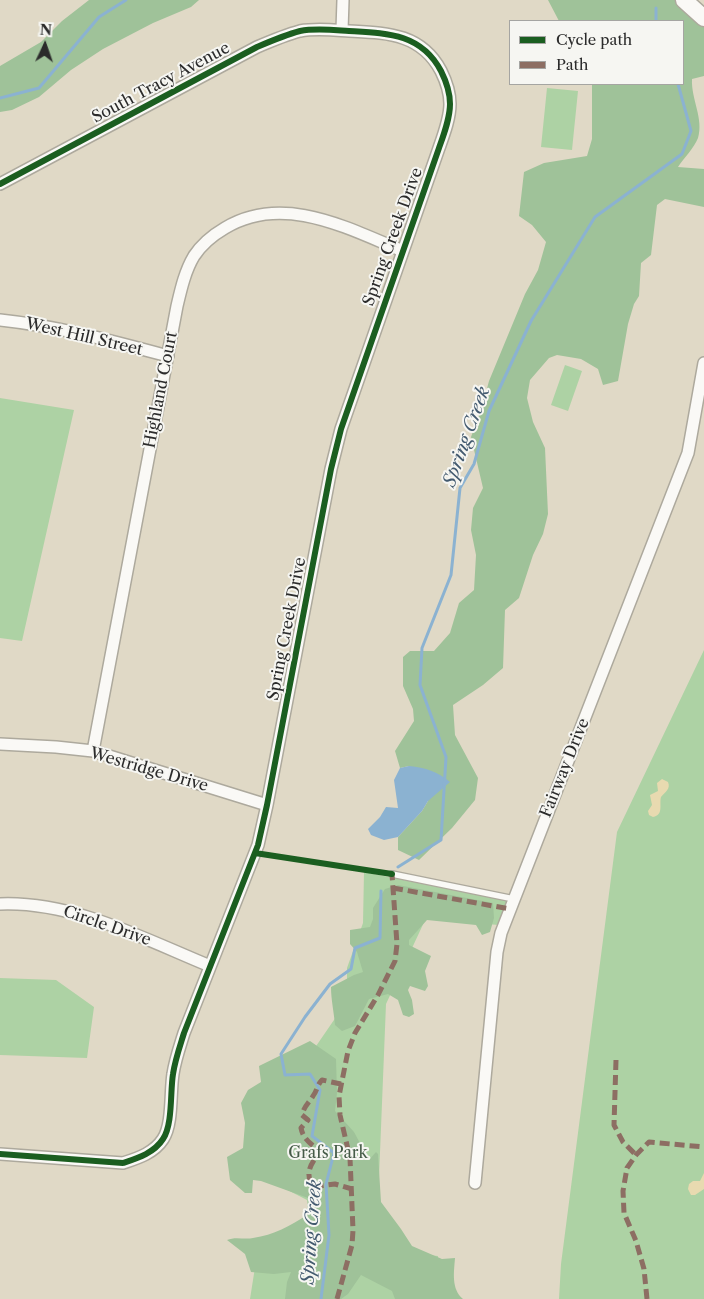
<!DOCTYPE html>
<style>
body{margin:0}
#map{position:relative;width:704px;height:1299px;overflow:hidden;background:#e0d9c6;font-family:"Libre Caslon Text",serif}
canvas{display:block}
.legend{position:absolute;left:509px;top:20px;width:175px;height:65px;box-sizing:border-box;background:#f6f6f2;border:1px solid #a5a5a2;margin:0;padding:6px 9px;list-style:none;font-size:15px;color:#2b2b2b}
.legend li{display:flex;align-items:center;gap:10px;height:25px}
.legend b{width:25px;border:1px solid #a5a5a2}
.north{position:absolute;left:20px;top:20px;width:50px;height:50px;-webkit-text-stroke:4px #f6f6f2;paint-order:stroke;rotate:3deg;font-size:14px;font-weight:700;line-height:20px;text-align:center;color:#2b2b2b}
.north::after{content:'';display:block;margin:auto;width:18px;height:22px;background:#2b2b2b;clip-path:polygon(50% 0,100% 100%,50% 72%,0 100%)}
</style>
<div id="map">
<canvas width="704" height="1299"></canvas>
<ul class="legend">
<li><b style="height:6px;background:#1b5e20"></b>Cycle path</li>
<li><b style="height:6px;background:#8d6e63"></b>Path</li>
</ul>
<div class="north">N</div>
</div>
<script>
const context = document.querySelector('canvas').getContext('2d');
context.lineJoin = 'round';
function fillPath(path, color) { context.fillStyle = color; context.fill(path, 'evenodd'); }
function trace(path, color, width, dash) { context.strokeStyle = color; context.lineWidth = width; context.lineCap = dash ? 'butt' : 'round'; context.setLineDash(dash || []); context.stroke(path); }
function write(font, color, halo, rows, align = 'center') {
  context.font = font + ' "Libre Caslon Text",serif'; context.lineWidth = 4; context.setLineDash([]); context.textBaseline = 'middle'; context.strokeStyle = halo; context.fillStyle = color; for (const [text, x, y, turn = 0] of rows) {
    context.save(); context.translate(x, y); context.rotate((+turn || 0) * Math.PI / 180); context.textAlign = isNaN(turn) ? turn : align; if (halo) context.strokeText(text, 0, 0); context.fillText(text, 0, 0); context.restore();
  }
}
fillPath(new Path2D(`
 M 547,88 L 578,91 L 572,150 L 541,147 Z
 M 565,365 L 582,371 L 568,411 L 551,405 Z
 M 0,398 L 74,410 L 22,641 L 0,638 Z
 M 704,650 L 704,1299 L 559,1299 L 561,1264 L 617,832 Z
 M 364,872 L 508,901 L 498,925 L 426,918 L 386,1004 L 378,1202 L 405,1253 L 438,1256 L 435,1299 L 250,1299 L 259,1242 L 287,1231 L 310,1215 L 307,1200 L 264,1178 L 312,1052 L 347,1001 L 347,968 L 363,923 Z
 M 0,978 L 56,980 L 94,1007 L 87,1058 L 0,1055 Z`), '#add2a4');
fillPath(new Path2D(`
 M 89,0 L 199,0 L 191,7 L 153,23 L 103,49 L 71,70 L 39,97 L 12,110 L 0,112 L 0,66 L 41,42 L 62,21 Z
 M 548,0 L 676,0 L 704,26 L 704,76 L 692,79 C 691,99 704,119 698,138 C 694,148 684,158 678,167 L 704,169 L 704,207 L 665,199 L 657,205 L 651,255 L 641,263 L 639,296 L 634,304 L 628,324 L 618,381 L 603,385 L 598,369 L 581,359 L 557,355 L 549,358 L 530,380 L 527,398 L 533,422 L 545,448 L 548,514 L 543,534 L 533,555 L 519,598 L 505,610 L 503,668 L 483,685 L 453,705 L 455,735 L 478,778 L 475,800 L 452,828 L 419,860 L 398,850 L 398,837 L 422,811 L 428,801 L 409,766 L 400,768 L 395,751 L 414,721 L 413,709 L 403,686 L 403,657 L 410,651 L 434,651 L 450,633 L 459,603 L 474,590 L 476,555 L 471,530 L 473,508 L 483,488 L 471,437 L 482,407 L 489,381 L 525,294 L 538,270 L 546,242 L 532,225 L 519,216 L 524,172 L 544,163 L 587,156 L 592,139 L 592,84 L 683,84 L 683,21 L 559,21 Z
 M 398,885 L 493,903 L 494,918 L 490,932 L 482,935 L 476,925 L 427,920 L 409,940 L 409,945 L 431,956 L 425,971 L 428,986 L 425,991 L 410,986 L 408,990 L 412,1000 L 414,1014 L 409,1017 L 403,1015 L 398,1000 L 388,994 L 369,999 L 355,1026 L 342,1031 L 335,1025 C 334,1012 331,1000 331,987 L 354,975 L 363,972 L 357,952 L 350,944 L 350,930 L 370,927 L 373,919 L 373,908 L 385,889 Z
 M 310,1041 L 336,1059 L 337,1093 L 335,1111 L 354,1132 L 369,1160 L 376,1152 L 378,1154 L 381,1202 L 401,1229 L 412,1246 L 442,1259 L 455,1258 C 454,1272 451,1289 463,1299 L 395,1299 L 392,1291 L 361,1275 L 348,1294 L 341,1299 L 285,1299 L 287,1282 L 291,1272 L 274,1274 L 251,1272 L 245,1254 L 227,1240 C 236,1236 244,1240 253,1238 C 274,1235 290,1226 307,1215 L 308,1198 L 261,1181 L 253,1180 L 252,1193 L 245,1193 L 230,1180 L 227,1157 L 243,1148 L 245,1123 L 241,1103 L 248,1090 L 261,1082 L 259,1066 Z`), '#9fc299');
fillPath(new Path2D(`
 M 662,779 L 668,782 C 671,789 665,792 661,797 C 659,804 664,815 653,817 L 649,815 L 648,811 L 652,805 L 650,795 L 658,791 L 657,783 Z
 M 704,1173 L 704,1189 L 695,1195 L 691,1195 L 688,1189 L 689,1184 L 693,1181 L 700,1181 Z`), '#e8dab0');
fillPath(new Path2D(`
 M 409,766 C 426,768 437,771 450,782 L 428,801 L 422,811 L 398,837 L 384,840 L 371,835 L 368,829 L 380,817 L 386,807 L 398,808 L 394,780 L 400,768 Z`), '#8bb2d1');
trace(new Path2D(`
 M 656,21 L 656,8
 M 0,98 L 39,88 L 99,17 L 126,0
 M 398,867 L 441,840 L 446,757 L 420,685 L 422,648 L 451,575 L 460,488 L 474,464 L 489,411 L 531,321 L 595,217 L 682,154 L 691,131 L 678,84
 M 321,1299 L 329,1235 L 326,1184 L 334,1153 L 312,1136 L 320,1090 L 310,1074 L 285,1075 L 281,1054 L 305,1017 L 330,984 L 351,969 L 355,948 L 380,938 L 381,891`), '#8bb2d1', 3);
const lane = new Path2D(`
 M 392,874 L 514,899`);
const street = new Path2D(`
 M 342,30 L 343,0
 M 0,184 L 257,47 C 271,41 285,35 300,31 C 316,28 333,30 349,31 C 386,33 421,33 441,71 C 446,81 450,92 450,104 C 450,118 444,134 439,148 L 341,429 L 331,469 L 267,805 L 258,845 L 184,1033 C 180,1046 175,1060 173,1074 C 170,1092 173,1124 163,1139 C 154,1153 138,1158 123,1163 L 0,1154
 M 0,320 C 57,326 112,341 168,356
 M 0,744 L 56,747 L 93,751 L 267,805
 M 93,751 L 177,306 C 181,289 185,271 194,256 C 202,244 213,235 225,228 C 283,193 347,228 403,251
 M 0,904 C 73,901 144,939 210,966
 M 475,1183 L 497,952 L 501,933 L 688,453 L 704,363`);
const secondary = new Path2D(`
 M 684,0 L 704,18`);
trace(lane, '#ada99d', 8);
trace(street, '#ada99d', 14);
trace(secondary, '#ada99d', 19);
trace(lane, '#faf9f6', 5.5);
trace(street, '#faf9f6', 11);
trace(secondary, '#faf9f6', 16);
trace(new Path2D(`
 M 393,888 L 510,909
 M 616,1060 L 614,1125 L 623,1142 L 636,1155
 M 341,1084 L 322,1080 C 317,1085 317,1091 313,1096 C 309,1103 304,1106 302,1115 L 308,1120 L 301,1128 C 303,1139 311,1144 320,1151 C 311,1165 305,1170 312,1187 L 335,1184 L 352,1189
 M 337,1299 L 352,1245 L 353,1230 L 350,1158 L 340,1115 L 339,1096 L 348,1051 L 355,1033 L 378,995 L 395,961 L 397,944 L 392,874
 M 647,1299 L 644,1269 L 636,1241 L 624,1213 L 623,1191 L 627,1168 L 636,1155 L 649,1142 L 704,1147`), '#8d6e63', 5, [10, 5]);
trace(new Path2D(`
 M 0,184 L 257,47 C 271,41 285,35 300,31 C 316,28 333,30 349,31 C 386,33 421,33 441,71 C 446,81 450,92 450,104 C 450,118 444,134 439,148 L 341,429 L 331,469 L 267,805 L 258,845 L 184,1033 C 180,1046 175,1060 173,1074 C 170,1092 173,1124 163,1139 C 154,1153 138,1158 123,1163 L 0,1154
 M 255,853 L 392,874`), '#1b5e20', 6);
write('16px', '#2b2b2b', '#f6f6f2', [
 ["South Tracy Avenue",161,83,-28],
 ["Spring Creek Drive",393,237,-70],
 ["West Hill Street",84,337,13],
 ["Highland Court",161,390,-79],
 ["Spring Creek Drive",287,629,-79],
 ["Fairway Drive",565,768,-68],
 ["Westridge Drive",149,770,16],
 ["Circle Drive",107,926,19]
]);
write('16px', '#455b47', '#f6f6f2', [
 ["Grafs Park",328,1153]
]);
write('italic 18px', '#435a6f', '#f6f6f2', [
 ["Spring Creek",467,437,-70],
 ["Spring Creek",312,1232,-86]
]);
</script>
